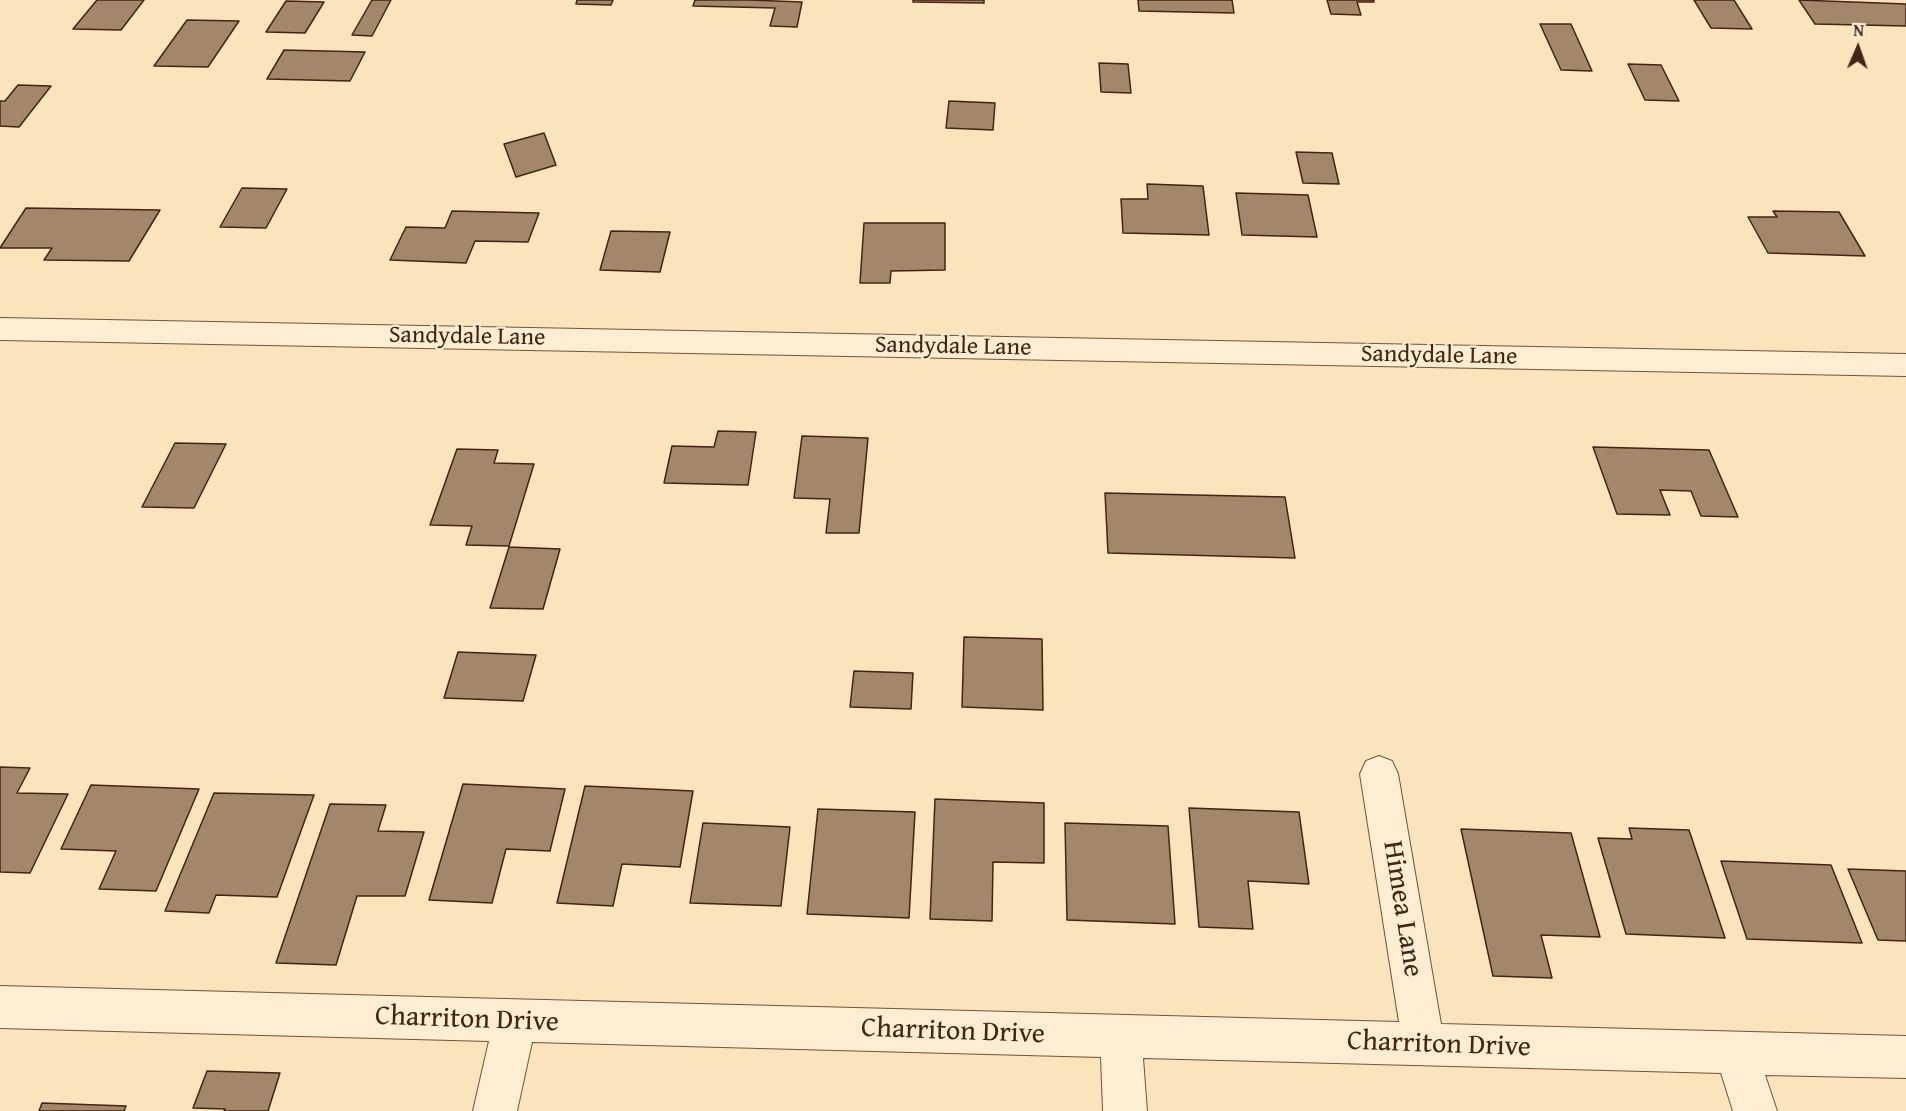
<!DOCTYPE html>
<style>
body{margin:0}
#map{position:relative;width:1906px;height:1111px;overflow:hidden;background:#fae4bb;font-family:"Gentium Book Plus",serif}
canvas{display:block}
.north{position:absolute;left:1828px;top:18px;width:60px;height:60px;-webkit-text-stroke:4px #fcedd3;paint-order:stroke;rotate:2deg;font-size:16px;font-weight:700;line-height:24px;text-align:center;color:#452315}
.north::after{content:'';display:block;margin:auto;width:21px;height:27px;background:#452315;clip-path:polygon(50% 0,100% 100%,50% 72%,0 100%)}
</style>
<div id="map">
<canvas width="1906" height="1111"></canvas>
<div class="north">N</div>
</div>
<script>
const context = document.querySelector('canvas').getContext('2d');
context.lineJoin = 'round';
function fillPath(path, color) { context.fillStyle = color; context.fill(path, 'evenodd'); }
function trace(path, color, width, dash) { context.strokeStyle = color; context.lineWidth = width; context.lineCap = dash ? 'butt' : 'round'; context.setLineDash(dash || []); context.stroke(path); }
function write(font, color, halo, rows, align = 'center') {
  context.font = font + ' "Gentium Book Plus",serif'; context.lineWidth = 4.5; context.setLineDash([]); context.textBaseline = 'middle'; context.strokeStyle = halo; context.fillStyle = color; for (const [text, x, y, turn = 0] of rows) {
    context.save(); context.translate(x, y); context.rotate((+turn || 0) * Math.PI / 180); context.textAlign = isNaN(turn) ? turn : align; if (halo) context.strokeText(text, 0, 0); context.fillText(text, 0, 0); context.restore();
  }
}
const building = new Path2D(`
 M 97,0 L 144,0 L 121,30 L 73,29 Z
 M 372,0 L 391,0 L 372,36 L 352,35 Z
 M 577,0 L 613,0 L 611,5 L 576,4 Z
 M 695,0 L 750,0 L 802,2 L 797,27 L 770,26 L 775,8 L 693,6 Z
 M 913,0 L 984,0 L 984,3 L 913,2 Z
 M 1138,0 L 1232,0 L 1234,13 L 1139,11 Z
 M 1327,0 L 1374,0 L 1374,2 L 1357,2 L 1361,15 L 1331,14 Z
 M 1694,0 L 1734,0 L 1752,29 L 1711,28 Z
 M 1799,0 L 1906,4 L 1906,26 L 1815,24 Z
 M 286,1 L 324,2 L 305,33 L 266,32 Z
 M 187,20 L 239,21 L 208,67 L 154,66 Z
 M 1540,24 L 1571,24 L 1592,71 L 1561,70 Z
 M 284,50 L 365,52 L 350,81 L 267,79 Z
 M 1099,63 L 1128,64 L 1131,93 L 1101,92 Z
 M 1628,64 L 1661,65 L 1679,101 L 1645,100 Z
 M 18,85 L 51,86 L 19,127 L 0,126 L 0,101 L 5,101 Z
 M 949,101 L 995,103 L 993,130 L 946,128 Z
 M 544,133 L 556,165 L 516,177 L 504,144 Z
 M 1296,152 L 1332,153 L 1339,184 L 1303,183 Z
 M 1147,184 L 1203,186 L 1209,235 L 1123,233 L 1121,199 L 1148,199 Z
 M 242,188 L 287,189 L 266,228 L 220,227 Z
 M 1236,193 L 1308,195 L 1317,237 L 1242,235 Z
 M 26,208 L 160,210 L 129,261 L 44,260 L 52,248 L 0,248 Z
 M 452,211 L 539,213 L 528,242 L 475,241 L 466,263 L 390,260 L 406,227 L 445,228 Z
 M 1773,211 L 1839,212 L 1865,256 L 1768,253 L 1748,217 L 1777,217 Z
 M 864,223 L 945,223 L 945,270 L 891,271 L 890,283 L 860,283 Z
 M 611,231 L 670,232 L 660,272 L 600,270 Z
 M 718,431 L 756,432 L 748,485 L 664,483 L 672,446 L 714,447 Z
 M 802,436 L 868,438 L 859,533 L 826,533 L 830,499 L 794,498 Z
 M 175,443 L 226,444 L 194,508 L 142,507 Z
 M 1593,447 L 1709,450 L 1738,517 L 1701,516 L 1691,491 L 1660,490 L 1670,515 L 1617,514 Z
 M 457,449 L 498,450 L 494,463 L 534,464 L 509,546 L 466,545 L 472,526 L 430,525 Z
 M 1105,493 L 1285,497 L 1295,558 L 1108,553 Z
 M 509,547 L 560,549 L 543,609 L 490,608 Z
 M 964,637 L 1042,639 L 1043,710 L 962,707 Z
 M 458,652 L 536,655 L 523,701 L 444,698 Z
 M 854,671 L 913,673 L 911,709 L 850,707 Z
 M 0,767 L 30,768 L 17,793 L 68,794 L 30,873 L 0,872 Z
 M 463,784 L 565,789 L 550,851 L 506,849 L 492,903 L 429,900 Z
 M 91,785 L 199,789 L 156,891 L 99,889 L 116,851 L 61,849 Z
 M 585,786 L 693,791 L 680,867 L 622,864 L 613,906 L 557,903 Z
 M 214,793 L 314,795 L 277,897 L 216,895 L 209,913 L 165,911 Z
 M 935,799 L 1044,803 L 1044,863 L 993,862 L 992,921 L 930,919 Z
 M 330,804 L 386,805 L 378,831 L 424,832 L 405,896 L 357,896 L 336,965 L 276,963 Z
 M 1189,808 L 1299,812 L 1309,884 L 1248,881 L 1253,929 L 1199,927 Z
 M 818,809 L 915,812 L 909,918 L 807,914 Z
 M 703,823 L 790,827 L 781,906 L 690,903 Z
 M 1065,823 L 1168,826 L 1175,924 L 1067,920 Z
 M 1629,828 L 1689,830 L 1725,938 L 1626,934 L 1598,838 L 1632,839 Z
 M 1461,829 L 1571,833 L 1600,937 L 1541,935 L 1552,978 L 1493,976 Z
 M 1721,861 L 1831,865 L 1862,943 L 1747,939 Z
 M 1848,869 L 1906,871 L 1906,941 L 1878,940 Z
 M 207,1071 L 280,1073 L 268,1111 L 224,1111 L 225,1109 L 193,1108 Z
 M 42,1103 L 126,1106 L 124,1111 L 39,1111 Z`);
fillPath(building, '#a3876b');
trace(building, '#452315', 1.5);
const minor = new Path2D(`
 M 0,318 L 1906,354 L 1906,376 L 0,340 Z
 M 1379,756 L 1392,761 L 1398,774 L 1441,1024 L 1906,1036 L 1906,1078 L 1765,1075 L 1777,1111 L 1733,1111 L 1721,1073 L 1143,1058 L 1147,1111 L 1103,1111 L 1101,1057 L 532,1042 L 517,1111 L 473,1111 L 489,1041 L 0,1028 L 0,986 L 1399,1022 L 1360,774 L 1366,761 Z`);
trace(minor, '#72533e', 2);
fillPath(minor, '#fcedd3');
write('24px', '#452315', '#fcedd3', [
 ["Sandydale Lane",467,337,1],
 ["Sandydale Lane",953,347,1],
 ["Sandydale Lane",1439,356,1]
]);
write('28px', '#452315', '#fcedd3', [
 ["Himea Lane",1402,909,81],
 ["Charriton Drive",467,1020,2],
 ["Charriton Drive",953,1032,2],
 ["Charriton Drive",1439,1045,2]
]);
</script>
